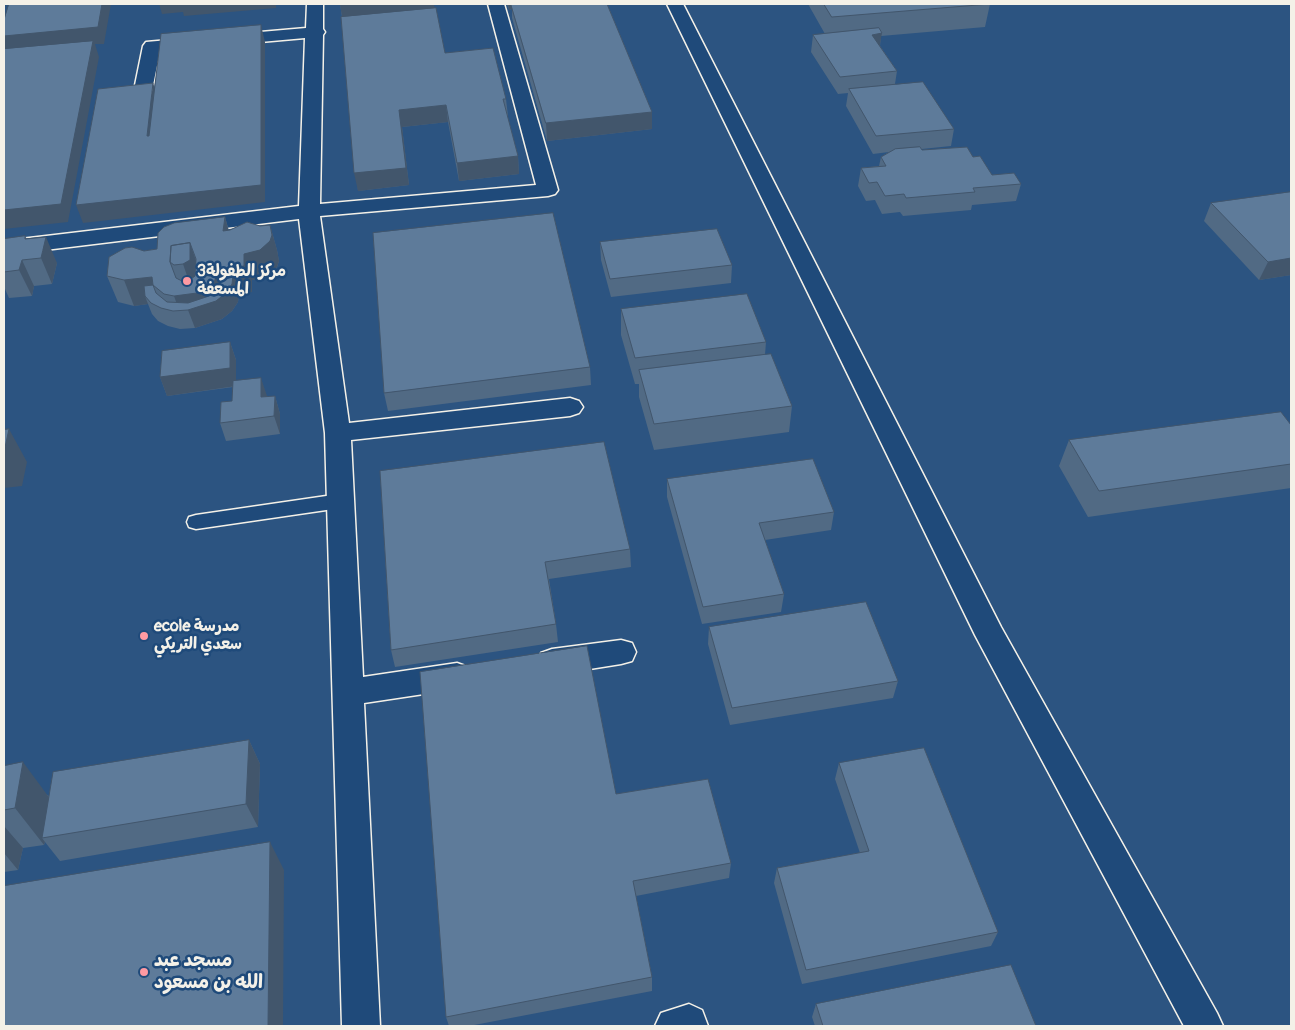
<!DOCTYPE html>
<meta charset="utf-8">
<style>
body{margin:0}
#map{position:relative;width:1295px;height:1030px;overflow:hidden;background:#2c5481;font-family:Pangolin,sans-serif}
canvas{display:block}
.frame{position:absolute;inset:0;border:5px solid #f4f1e8;pointer-events:none}
</style>
<div id="map">
<canvas width="1295" height="1030"></canvas>
<div class="frame"></div>
</div>
<script>
const context = document.querySelector('canvas').getContext('2d');
context.lineJoin = 'round';
function trace(path, color, width, dash) { context.strokeStyle = color; context.lineWidth = width; context.lineCap = dash ? 'butt' : 'round'; context.setLineDash(dash || []); context.stroke(path); }
function fillPath(path, color) { context.fillStyle = color; context.fill(path, 'evenodd'); }
function write(font, color, halo, rows, align = 'center') {
  context.font = font + ' Pangolin,"Playpen Sans Arabic",sans-serif'; context.lineWidth = 5; context.setLineDash([]); context.textBaseline = 'middle'; context.strokeStyle = halo; context.fillStyle = color; for (const [text, x, y, turn = 0] of rows) {
    context.save(); context.translate(x, y); context.rotate((+turn || 0) * Math.PI / 180); context.textAlign = isNaN(turn) ? turn : align; if (halo) context.strokeText(text, 0, 0); context.fillText(text, 0, 0); context.restore();
  }
}
const service = new Path2D(`
 M 340,494 L 347,496 L 349,501 L 347,506 L 340,508 L 196,529 L 189,527 L 187,522 L 189,517 L 196,515 Z`);
const minor = new Path2D(`
 M 307,4 L 323,4 L 323,29 L 325,32 L 323,35 L 320,204 L 536,185 L 488,4 L 504,4 L 558,190 L 555,194 L 548,196 L 320,216 L 349,423 L 570,398 L 579,401 L 583,407 L 579,413 L 570,416 L 351,440 L 363,677 L 457,663 L 468,667 L 472,676 L 468,685 L 457,689 L 364,703 L 380,1026 L 342,1026 L 325,433 L 299,219 L 4,255 L 4,241 L 299,206 L 305,38 L 160,51 L 152,90 L 150,94 L 143,96 L 136,94 L 134,90 L 143,46 L 146,42 L 306,28 Z
 M 621,640 L 632,643 L 636,652 L 632,661 L 621,664 L 552,675 L 541,671 L 537,662 L 541,653 L 552,649 Z
 M 689,1004 L 702,1010 L 708,1026 L 655,1026 L 661,1013 Z`);
const tertiary = new Path2D(`
 M 667,4 L 683,4 L 1001,627 L 1217,1013 L 1223,1026 L 1184,1026 L 975,635 Z`);
trace(service, '#f4f1e8', 3);
trace(minor, '#f4f1e8', 3);
trace(tertiary, '#f4f1e8', 3);
fillPath(service, '#1f4a7a');
fillPath(minor, '#1f4a7a');
fillPath(tertiary, '#1f4a7a');
fillPath(new Path2D(`
 M 340,4 L 435,8 L 445,53 L 506,99 L 508,116 L 507,116 L 518,156 L 519,174 L 459,181 L 448,122 L 402,127 L 409,185 L 358,191 L 342,17 Z
 M 507,4 L 607,4 L 652,112 L 652,129 L 547,141 L 512,18 L 512,9 L 509,10 Z
 M 808,4 L 990,4 L 985,27 L 881,36 L 880,46 L 897,71 L 895,84 L 954,129 L 951,146 L 922,149 L 922,150 L 973,157 L 992,175 L 1021,184 L 1016,201 L 972,205 L 971,210 L 903,216 L 900,212 L 882,214 L 875,200 L 866,201 L 858,186 L 861,168 L 879,166 L 881,157 L 889,152 L 873,154 L 846,106 L 848,93 L 838,94 L 811,52 L 813,35 L 825,34 Z
 M 1211,203 L 1291,275 L 1259,280 L 1204,221 Z
 M 225,217 L 229,231 L 270,225 L 277,250 L 279,261 L 277,267 L 267,276 L 252,280 L 252,292 L 239,294 L 238,302 L 232,311 L 222,319 L 195,328 L 180,329 L 168,326 L 158,321 L 152,314 L 148,304 L 134,306 L 118,302 L 107,276 L 144,251 L 157,249 Z
 M 25,236 L 27,239 L 57,263 L 52,284 L 34,286 L 32,296 L 9,298 L 5,289 L 4,289 L 4,239 Z
 M 600,242 L 732,265 L 731,283 L 611,297 L 601,260 Z
 M 621,309 L 766,342 L 765,355 L 792,406 L 789,432 L 654,450 L 639,397 L 639,384 L 635,384 L 621,335 Z
 M 230,342 L 236,360 L 236,381 L 267,397 L 275,396 L 280,414 L 280,434 L 226,441 L 220,423 L 232,401 L 233,387 L 167,396 L 160,377 Z
 M 590,367 L 591,385 L 388,411 L 384,393 Z
 M 1291,425 L 1291,488 L 1088,517 L 1059,466 L 1069,440 Z
 M 380,471 L 630,549 L 631,567 L 549,579 L 556,624 L 558,642 L 395,667 L 391,650 Z
 M 667,479 L 834,512 L 831,530 L 765,540 L 784,594 L 781,612 L 702,624 L 667,497 Z
 M 709,627 L 898,681 L 893,698 L 730,725 L 708,644 Z
 M 249,740 L 260,764 L 258,827 L 60,861 L 45,842 L 44,845 L 23,848 L 18,870 L 4,872 L 4,766 L 49,796 Z
 M 839,763 L 998,932 L 991,946 L 802,984 L 774,883 L 777,868 L 860,853 L 835,779 Z
 M 616,794 L 731,863 L 729,878 L 636,896 L 652,977 L 652,991 L 469,1026 L 449,1026 L 446,1017 Z
 M 816,1004 L 1036,1026 L 815,1026 L 812,1017 Z`), '#516a84');
fillPath(new Path2D(`
 M 102,4 L 111,4 L 104,44 L 95,44 L 99,57 L 68,222 L 4,229 L 6,53 L 4,48 L 4,36 Z
 M 159,4 L 276,4 L 276,8 L 184,16 L 183,12 L 162,14 Z
 M 349,4 L 434,4 L 435,12 L 343,21 L 340,5 Z
 M 508,4 L 511,4 L 512,9 L 509,10 Z
 M 261,25 L 265,42 L 265,202 L 83,223 L 76,205 L 261,185 Z
 M 882,33 L 879,49 L 872,35 Z
 M 153,83 L 159,100 L 153,154 L 147,136 Z
 M 446,105 L 448,122 L 402,127 L 409,185 L 358,191 L 354,173 L 399,110 Z
 M 652,112 L 652,129 L 547,141 L 546,123 Z
 M 518,156 L 519,174 L 459,181 L 457,163 Z
 M 225,217 L 232,243 L 223,231 Z
 M 270,225 L 277,250 L 279,261 L 277,267 L 267,276 L 252,280 L 252,292 L 239,294 L 238,302 L 232,311 L 222,319 L 195,328 L 188,310 L 179,310 L 174,296 L 193,293 L 183,264 L 190,243 L 204,285 L 220,269 L 244,254 Z
 M 46,237 L 57,263 L 52,284 L 41,258 Z
 M 1291,258 L 1291,275 L 1259,280 L 1268,262 Z
 M 22,260 L 34,286 L 32,296 L 19,270 Z
 M 152,277 L 153,285 L 145,296 L 148,304 L 134,306 L 124,280 Z
 M 230,342 L 236,360 L 236,386 L 167,396 L 160,377 Z
 M 261,378 L 267,396 L 267,416 L 261,397 Z
 M 275,396 L 280,414 L 280,434 L 274,416 Z
 M 4,426 L 8,434 L 9,429 L 27,462 L 22,486 L 4,488 Z
 M 249,740 L 260,764 L 258,827 L 246,804 Z
 M 23,762 L 51,800 L 42,838 L 45,842 L 44,845 L 15,808 Z
 M 4,826 L 23,848 L 18,870 L 4,853 Z
 M 270,842 L 284,870 L 283,1026 L 268,1026 Z`), '#42566c');
const building = new Path2D(`
 M 9,4 L 102,4 L 98,27 L 4,36 L 4,20 Z
 M 511,4 L 607,4 L 652,112 L 546,123 Z
 M 824,4 L 990,4 L 832,17 Z
 M 436,8 L 445,53 L 493,48 L 506,99 L 503,99 L 518,156 L 457,163 L 446,105 L 399,110 L 406,168 L 354,173 L 341,17 Z
 M 261,25 L 261,185 L 76,205 L 98,89 L 153,83 L 147,136 L 149,136 L 161,34 Z
 M 879,28 L 882,33 L 872,35 L 897,71 L 840,77 L 813,35 Z
 M 93,41 L 61,204 L 4,210 L 4,49 Z
 M 923,82 L 954,129 L 876,136 L 849,89 Z
 M 920,147 L 922,150 L 967,147 L 973,157 L 980,156 L 992,175 L 1014,173 L 1021,184 L 973,188 L 975,192 L 906,198 L 904,194 L 885,196 L 877,182 L 869,183 L 861,168 L 886,166 L 881,157 L 895,149 Z
 M 1291,192 L 1291,258 L 1268,262 L 1211,203 Z
 M 553,213 L 590,367 L 384,393 L 373,233 Z
 M 225,217 L 223,231 L 230,230 L 247,222 L 260,226 L 270,225 L 272,235 L 270,241 L 260,250 L 244,254 L 244,266 L 220,269 L 214,282 L 197,293 L 174,296 L 164,294 L 153,285 L 152,277 L 124,280 L 107,276 L 109,257 L 125,248 L 132,247 L 144,251 L 157,249 L 158,233 L 164,227 L 174,223 ZM 190,243 L 196,259 L 195,276 L 191,279 L 182,281 L 176,278 L 170,262 L 171,246 Z
 M 717,229 L 732,265 L 610,279 L 600,242 Z
 M 25,236 L 25,239 L 46,237 L 41,258 L 22,260 L 19,270 L 4,272 L 4,239 Z
 M 190,243 L 190,260 L 183,264 L 174,265 L 170,262 L 171,246 Z
 M 233,276 L 232,284 L 226,293 L 216,301 L 188,310 L 173,311 L 161,308 L 151,303 L 145,296 L 144,286 L 153,285 L 156,293 L 167,302 L 188,303 L 209,296 L 217,290 L 223,277 Z
 M 747,294 L 766,342 L 635,358 L 621,309 Z
 M 230,342 L 230,368 L 160,377 L 162,351 Z
 M 771,354 L 792,406 L 654,424 L 639,370 Z
 M 261,378 L 261,397 L 275,396 L 274,416 L 220,423 L 221,402 L 232,401 L 233,381 Z
 M 1281,412 L 1291,425 L 1291,464 L 1099,491 L 1069,440 Z
 M 9,429 L 4,452 L 4,430 Z
 M 604,442 L 630,549 L 545,562 L 556,624 L 391,650 L 380,471 Z
 M 813,459 L 834,512 L 759,523 L 784,594 L 703,607 L 667,479 Z
 M 866,602 L 898,681 L 732,708 L 709,627 Z
 M 587,646 L 616,794 L 708,779 L 731,863 L 633,881 L 652,977 L 446,1017 L 420,672 Z
 M 249,740 L 246,804 L 42,838 L 53,772 Z
 M 924,748 L 998,932 L 806,970 L 777,868 L 869,851 L 839,763 Z
 M 23,762 L 15,808 L 4,810 L 4,766 Z
 M 270,842 L 268,1026 L 4,1026 L 4,886 Z
 M 1011,965 L 1036,1026 L 823,1026 L 816,1004 Z`);
fillPath(building, '#5e7b9a');
trace(building, '#42566c', 1);
for (const [x, y, r, color] of [
 [187,281,5,"#ff9aa2"],
 [144,636,5,"#ff9aa2"],
 [144,972,5,"#ff9aa2"]
]) { const dot = new Path2D(); dot.arc(x, y, r, 0, 2 * Math.PI); context.fillStyle = color; context.fill(dot); trace(dot, '#1f4a7a', 2); }
write('bold 16px', '#f4f1e8', '#1f4a7a', [
 ["3مركز الطفولة",197,272],
 ["المسعفة",197,290],
 ["ecole مدرسة",154,627],
 ["سعدي التريكي",154,645]
], 'left');
write('bold 19px', '#f4f1e8', '#1f4a7a', [
 ["مسجد عبد",154,961],
 ["الله بن مسعود",154,983]
], 'left');
</script>
